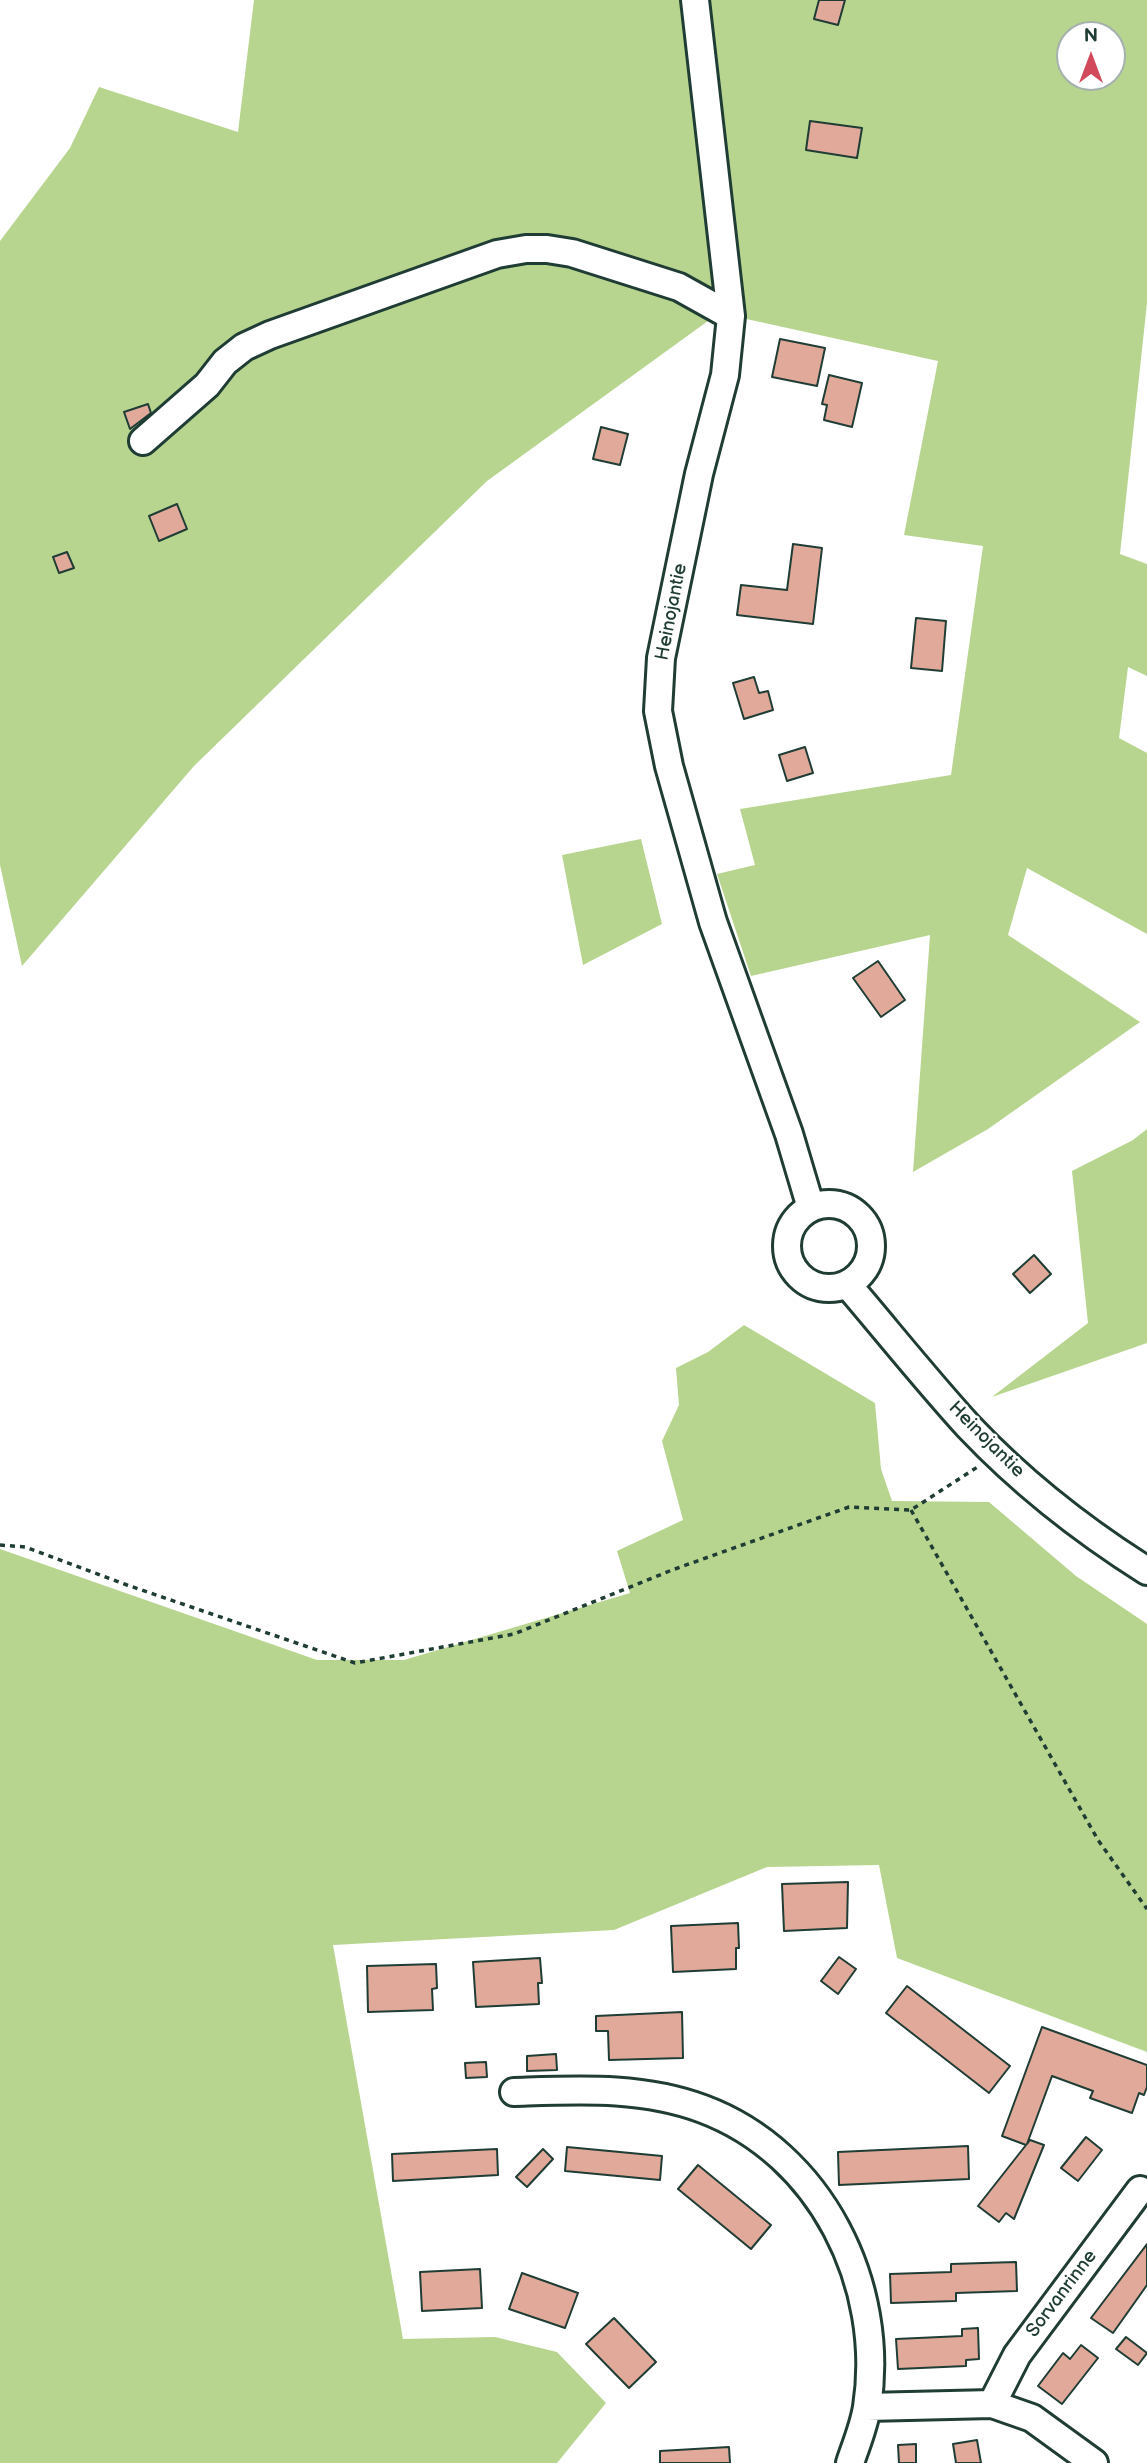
<!DOCTYPE html>
<style>
body{margin:0}
#map{position:relative;width:1147px;height:2463px;overflow:hidden;background:#fff;font-family:"Balsamiq Sans",sans-serif}
canvas{display:block}
.north{position:absolute;left:1056px;top:21px;width:70px;height:70px;box-sizing:border-box;background:#fff;border:2px solid #a5b1ae;border-radius:50%;rotate:0deg;font-size:19px;font-weight:700;line-height:28px;text-align:center;color:#1f3d34}
.north::after{content:'';display:block;margin:auto;width:24px;height:32px;background:#d1495b;clip-path:polygon(50% 0,100% 100%,50% 72%,0 100%)}
</style>
<div id="map">
<canvas width="1147" height="2463"></canvas>
<div class="north">N</div>
</div>
<script>
const context = document.querySelector('canvas').getContext('2d');
context.lineJoin = 'round';
function fillPath(path, color) { context.fillStyle = color; context.fill(path, 'evenodd'); }
function trace(path, color, width, dash) { context.strokeStyle = color; context.lineWidth = width; context.lineCap = dash ? 'butt' : 'round'; context.setLineDash(dash || []); context.stroke(path); }
function write(font, color, halo, rows, align = 'center') {
  context.font = font + ' "Balsamiq Sans",sans-serif'; context.lineWidth = 5; context.setLineDash([]); context.textBaseline = 'middle'; context.strokeStyle = halo; context.fillStyle = color; for (const [text, x, y, turn = 0] of rows) {
    context.save(); context.translate(x, y); context.rotate((+turn || 0) * Math.PI / 180); context.textAlign = isNaN(turn) ? turn : align; if (halo) context.strokeText(text, 0, 0); context.fillText(text, 0, 0); context.restore();
  }
}
fillPath(new Path2D(`
 M 254,0 L 1147,0 L 1147,303 L 1120,554 L 1147,564 L 1147,676 L 1128,667 L 1119,738 L 1147,753 L 1147,934 L 1027,868 L 1008,935 L 1140,1022 L 988,1129 L 913,1172 L 930,935 L 751,976 L 717,874 L 755,865 L 740,809 L 951,775 L 983,546 L 904,535 L 938,361 L 719,313 L 487,481 L 194,766 L 22,966 L 0,865 L 0,241 L 70,148 L 99,87 L 238,132 ZM 1070,35 L 1112,35 L 1112,77 L 1070,77 Z
 M 641,839 L 662,924 L 583,965 L 562,855 Z
 M 1147,1129 L 1147,1343 L 992,1397 L 1088,1323 L 1072,1171 L 1133,1140 Z
 M 744,1325 L 875,1403 L 881,1469 L 892,1501 L 989,1502 L 1076,1576 L 1147,1624 L 1147,2052 L 897,1958 L 879,1865 L 767,1867 L 614,1930 L 333,1945 L 403,2339 L 495,2337 L 557,2352 L 606,2403 L 557,2463 L 0,2463 L 0,1549 L 317,1660 L 404,1660 L 630,1593 L 617,1551 L 683,1520 L 662,1441 L 679,1405 L 676,1368 L 708,1352 Z`), '#b7d58e');
const building = new Path2D(`
 M 819,0 L 845,0 L 838,25 L 814,19 Z
 M 810,121 L 862,128 L 857,158 L 806,150 Z
 M 780,339 L 825,348 L 817,386 L 772,377 Z
 M 829,375 L 862,383 L 852,427 L 824,420 L 827,405 L 822,404 Z
 M 148,404 L 151,413 L 130,429 L 124,412 Z
 M 601,427 L 628,434 L 620,465 L 593,459 Z
 M 177,504 L 187,529 L 159,541 L 149,516 Z
 M 793,544 L 822,548 L 813,624 L 737,615 L 741,585 L 787,590 Z
 M 67,552 L 74,568 L 59,573 L 53,557 Z
 M 916,618 L 946,621 L 942,671 L 911,668 Z
 M 754,677 L 759,693 L 768,691 L 773,710 L 744,719 L 733,683 Z
 M 805,747 L 813,773 L 787,781 L 779,755 Z
 M 878,961 L 905,1000 L 881,1017 L 853,978 Z
 M 1034,1255 L 1051,1274 L 1030,1293 L 1013,1274 Z
 M 848,1882 L 847,1928 L 784,1931 L 782,1884 Z
 M 738,1923 L 739,1948 L 736,1948 L 736,1969 L 673,1972 L 671,1926 Z
 M 839,1957 L 856,1969 L 838,1994 L 821,1981 Z
 M 540,1958 L 542,1983 L 538,1983 L 539,2004 L 476,2007 L 473,1962 Z
 M 436,1964 L 437,1988 L 432,1989 L 433,2010 L 368,2012 L 367,1966 Z
 M 907,1986 L 1010,2066 L 989,2093 L 886,2013 Z
 M 682,2012 L 683,2058 L 609,2060 L 608,2031 L 596,2031 L 596,2016 Z
 M 1042,2027 L 1147,2065 L 1147,2087 L 1144,2095 L 1139,2093 L 1132,2113 L 1090,2098 L 1093,2091 L 1052,2076 L 1027,2144 L 1030,2140 L 1044,2145 L 1014,2219 L 1006,2213 L 999,2222 L 978,2206 L 1026,2145 L 1002,2136 Z
 M 556,2054 L 557,2070 L 527,2071 L 527,2056 Z
 M 486,2062 L 487,2077 L 466,2078 L 465,2063 Z
 M 1086,2137 L 1102,2150 L 1078,2181 L 1061,2168 Z
 M 968,2146 L 969,2179 L 839,2185 L 838,2152 Z
 M 567,2147 L 662,2156 L 660,2180 L 565,2171 Z
 M 497,2149 L 498,2175 L 393,2181 L 392,2154 Z
 M 543,2149 L 553,2159 L 527,2187 L 516,2177 Z
 M 698,2165 L 771,2225 L 751,2249 L 678,2189 Z
 M 1147,2244 L 1147,2285 L 1113,2333 L 1091,2318 Z
 M 1016,2262 L 1017,2291 L 956,2293 L 956,2301 L 891,2303 L 890,2274 L 951,2272 L 951,2264 Z
 M 480,2269 L 482,2308 L 422,2311 L 420,2272 Z
 M 522,2273 L 578,2293 L 565,2328 L 509,2309 Z
 M 614,2318 L 656,2362 L 629,2388 L 586,2344 Z
 M 978,2328 L 979,2359 L 966,2360 L 966,2366 L 898,2369 L 896,2339 L 962,2336 L 962,2329 Z
 M 1126,2337 L 1147,2353 L 1138,2365 L 1116,2349 Z
 M 1081,2345 L 1098,2358 L 1062,2404 L 1038,2386 L 1063,2353 L 1070,2359 Z
 M 977,2440 L 981,2463 L 956,2463 L 953,2444 Z
 M 916,2444 L 916,2463 L 899,2463 L 898,2445 Z
 M 729,2447 L 730,2463 L 660,2463 L 660,2451 Z`);
fillPath(building, '#e1a99a');
trace(building, '#1f3d34', 2);
const minor = new Path2D(`
 M 695,0 L 731,316 L 725,375 L 699,474 L 661,658 L 658,711 L 669,766 L 713,922 L 789,1134 L 811,1208
 M 143,441 L 207,385 L 225,362 L 244,347 L 270,335 L 497,254 L 526,249 L 547,249 L 572,253 L 679,287 L 731,316
 M787 1246a42 42 0 1 1 84 0a42 42 0 1 1-84 0Z
 M 847,1284 C 888,1332 927,1381 969,1427 C 1022,1483 1082,1530 1147,1571
 M 514,2092 C 578,2090 642,2086 703,2109 C 821,2153 886,2285 867,2407 C 864,2426 856,2445 850,2463
 M 992,2404 L 1017,2355 L 1140,2190
 M 867,2407 L 992,2404 L 1032,2418 L 1094,2463`);
trace(minor, '#1f3d34', 32);
trace(new Path2D(`
 M 911,1510 L 1098,1840 L 1147,1909
 M 0,1545 L 25,1547 L 127,1585 L 355,1663 L 514,1634 L 672,1570 L 849,1507 L 911,1510 L 979,1466`), '#1f3d34', 3.5, [5, 5]);
trace(minor, '#fff', 26);
write('19px', '#1f3d34', '#fff', [
 ["Heinojantie",672,612,-79],
 ["Heinojantie",986,1440,45],
 ["Sorvanrinne",1062,2294,-53]
]);
</script>
